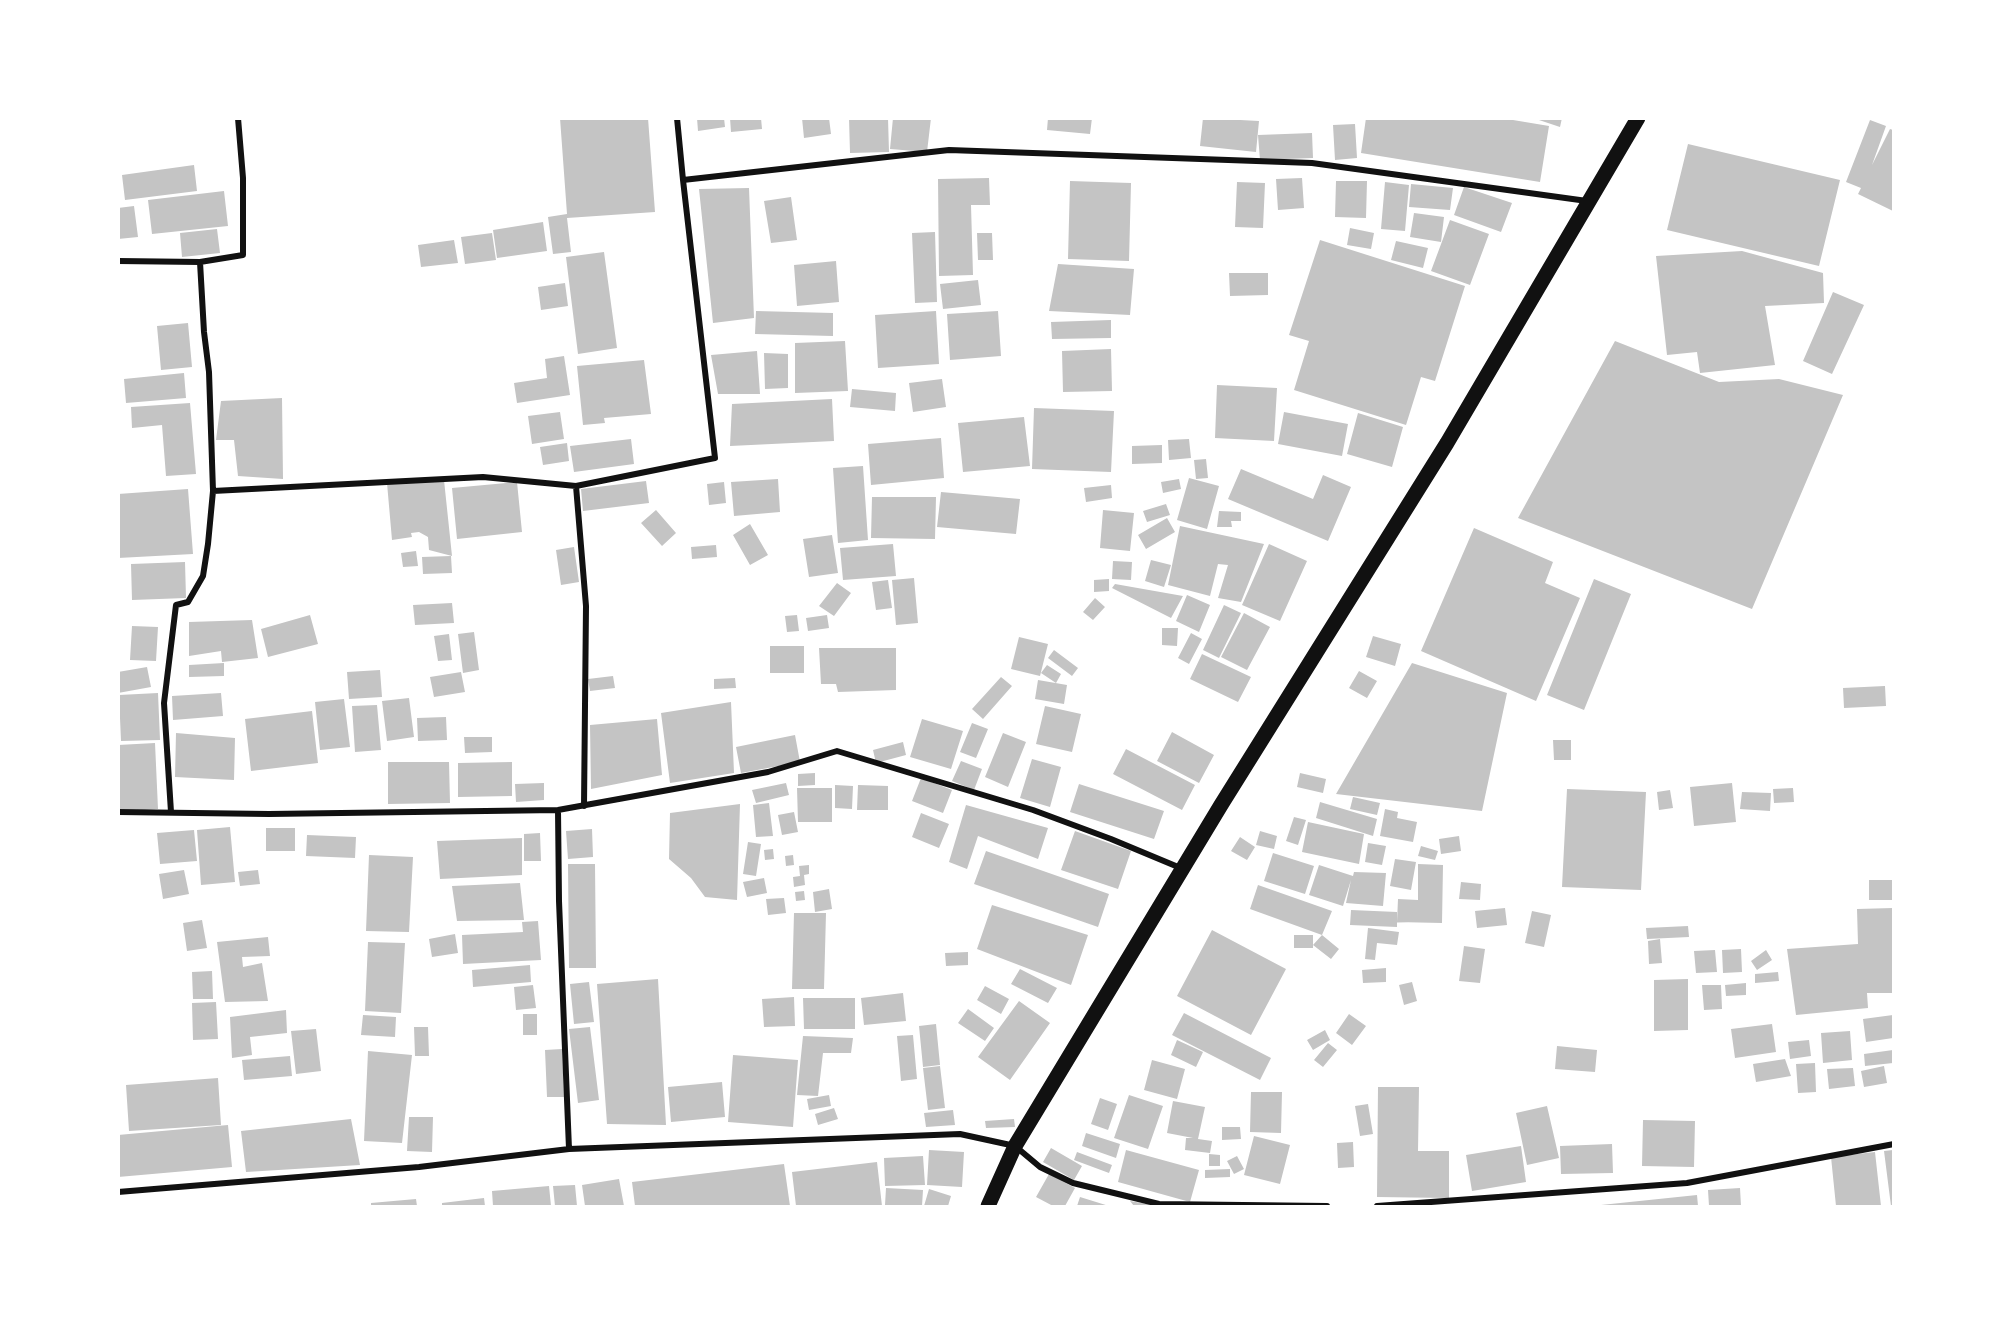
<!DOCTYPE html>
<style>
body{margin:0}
#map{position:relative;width:2012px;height:1325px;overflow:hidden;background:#fff;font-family:"IBM Plex Sans",sans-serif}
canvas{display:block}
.frame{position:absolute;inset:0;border:120px solid #fff;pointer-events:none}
</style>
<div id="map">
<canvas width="2012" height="1325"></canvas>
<div class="frame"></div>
</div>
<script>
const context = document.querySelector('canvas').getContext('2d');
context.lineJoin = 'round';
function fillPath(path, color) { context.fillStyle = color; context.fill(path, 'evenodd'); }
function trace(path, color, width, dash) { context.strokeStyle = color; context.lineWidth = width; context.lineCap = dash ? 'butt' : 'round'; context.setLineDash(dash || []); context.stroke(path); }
fillPath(new Path2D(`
 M 560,118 L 648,118 L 655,212 L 567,218 L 571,252 L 553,254 L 548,217 L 567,214 Z
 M 697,118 L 724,118 L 725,127 L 698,131 Z
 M 730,118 L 761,118 L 762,129 L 731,132 Z
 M 802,118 L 829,118 L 831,134 L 804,138 Z
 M 849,118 L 888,118 L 889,152 L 850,153 Z
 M 893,118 L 931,118 L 927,152 L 890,149 Z
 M 1048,118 L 1092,118 L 1090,134 L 1047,130 Z
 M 1203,118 L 1259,121 L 1256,152 L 1200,146 Z
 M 1366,118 L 1501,118 L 1549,126 L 1540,182 L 1361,153 Z
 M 1533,118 L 1562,118 L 1560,127 Z
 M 1870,120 L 1886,126 L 1872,165 L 1890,129 L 1893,130 L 1893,211 L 1858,194 L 1861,188 L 1846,182 Z
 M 1355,124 L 1357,158 L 1335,160 L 1333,125 Z
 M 1312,133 L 1313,158 L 1260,160 L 1258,135 Z
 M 1688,144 L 1840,180 L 1819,266 L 1667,230 Z
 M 194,165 L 197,191 L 125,200 L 122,175 Z
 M 989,178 L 990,205 L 971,205 L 973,275 L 939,276 L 938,179 Z
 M 1302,178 L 1304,208 L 1278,210 L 1276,179 Z
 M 1070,181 L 1131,183 L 1129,261 L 1068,259 Z
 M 1336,181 L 1367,181 L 1366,218 L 1335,217 Z
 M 1237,182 L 1265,183 L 1263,228 L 1235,227 Z
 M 1385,182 L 1409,185 L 1405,231 L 1381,229 Z
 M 1411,184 L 1453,188 L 1450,210 L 1409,207 Z
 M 1464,187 L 1512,203 L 1501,232 L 1454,215 Z
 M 749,188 L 754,318 L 713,323 L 699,189 Z
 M 224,191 L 228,226 L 152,234 L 148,200 Z
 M 791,197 L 797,240 L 771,243 L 764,201 Z
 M 134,206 L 138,237 L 118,239 L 118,208 Z
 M 1414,213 L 1444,217 L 1441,242 L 1410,237 Z
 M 1450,220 L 1489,234 L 1470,285 L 1431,271 Z
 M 543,222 L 547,251 L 497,258 L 493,230 Z
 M 1350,228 L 1374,233 L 1371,249 L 1347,245 Z
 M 217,229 L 220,253 L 182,257 L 180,233 Z
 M 935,232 L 937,302 L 915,303 L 912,233 Z
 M 492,233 L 496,260 L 465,264 L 461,237 Z
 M 977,233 L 992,233 L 993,260 L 978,260 Z
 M 454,240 L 458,263 L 421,267 L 418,245 Z
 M 1320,240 L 1465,286 L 1435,381 L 1421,377 L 1406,425 L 1294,390 L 1309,341 L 1289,335 Z
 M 1396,241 L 1428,248 L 1423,268 L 1391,260 Z
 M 1742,251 L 1823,273 L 1824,303 L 1765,306 L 1775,365 L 1700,373 L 1697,352 L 1667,355 L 1656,256 Z
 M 604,252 L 617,348 L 578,354 L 566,257 Z
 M 836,261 L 839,302 L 797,306 L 794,265 Z
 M 1058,264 L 1134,269 L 1130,315 L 1049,311 Z
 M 1229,273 L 1268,273 L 1268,295 L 1230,296 Z
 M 978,280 L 981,305 L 943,309 L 940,284 Z
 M 565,283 L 568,306 L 541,310 L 538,287 Z
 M 1833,292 L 1864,305 L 1832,374 L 1803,361 Z
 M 756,311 L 833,313 L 833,336 L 755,334 Z
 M 936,311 L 939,364 L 878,368 L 875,315 Z
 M 998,311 L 1001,356 L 950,360 L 947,314 Z
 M 1111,320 L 1111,338 L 1052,339 L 1051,322 Z
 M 188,323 L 192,367 L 161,370 L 157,326 Z
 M 845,341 L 848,391 L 795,393 L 795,343 Z
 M 1615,341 L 1719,382 L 1779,379 L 1843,395 L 1752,609 L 1518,518 Z
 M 1111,349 L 1112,391 L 1063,392 L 1062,351 Z
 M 757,351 L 760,394 L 718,394 L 711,355 Z
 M 764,353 L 788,354 L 788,388 L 765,389 Z
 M 564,356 L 570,395 L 517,403 L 514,383 L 547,378 L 545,359 Z
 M 644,360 L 651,414 L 604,418 L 605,423 L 583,425 L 577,366 Z
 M 184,373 L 186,398 L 126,403 L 124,379 Z
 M 942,379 L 946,407 L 913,412 L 909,383 Z
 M 1217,385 L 1277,388 L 1274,441 L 1215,438 Z
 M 852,389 L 896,393 L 895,411 L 850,407 Z
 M 282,398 L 283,479 L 238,476 L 234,440 L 216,440 L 221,401 Z
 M 832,399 L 834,441 L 730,446 L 732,404 Z
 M 190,403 L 196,474 L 166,476 L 162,425 L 132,428 L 131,407 Z
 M 1034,408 L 1114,411 L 1111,472 L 1032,469 Z
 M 560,412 L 564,439 L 532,444 L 528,416 Z
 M 1284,412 L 1348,424 L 1342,456 L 1278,444 Z
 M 1358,413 L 1403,427 L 1392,467 L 1347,454 Z
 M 1024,417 L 1030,466 L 963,472 L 958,423 Z
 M 941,438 L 944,478 L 871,485 L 868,444 Z
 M 631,439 L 634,464 L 574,472 L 570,446 Z
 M 1189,439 L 1191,458 L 1169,460 L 1168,440 Z
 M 567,443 L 569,461 L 543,465 L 540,447 Z
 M 1162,445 L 1162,463 L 1132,464 L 1132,446 Z
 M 1206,459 L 1208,478 L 1196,479 L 1194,460 Z
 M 863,466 L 868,540 L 838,543 L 833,468 Z
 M 1241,469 L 1313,499 L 1323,475 L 1351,487 L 1328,541 L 1228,499 Z
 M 1189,478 L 1219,486 L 1207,529 L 1177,520 Z
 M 778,479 L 780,512 L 734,516 L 731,482 Z
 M 1179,479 L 1181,489 L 1163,493 L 1161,482 Z
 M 444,480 L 452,556 L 429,550 L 428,537 L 419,532 L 411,533 L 412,537 L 392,540 L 387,483 Z
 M 646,481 L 649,503 L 583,511 L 581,489 Z
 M 517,482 L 522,532 L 457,539 L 452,488 Z
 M 724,482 L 726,503 L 709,505 L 707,484 Z
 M 1111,485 L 1112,498 L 1086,502 L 1084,488 Z
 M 188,489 L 193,554 L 118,558 L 118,494 Z
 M 941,492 L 1020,499 L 1016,534 L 937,527 Z
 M 872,497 L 936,497 L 935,539 L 871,538 Z
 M 1166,504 L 1170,515 L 1147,522 L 1143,511 Z
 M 656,510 L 676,533 L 662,546 L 641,523 Z
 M 1103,510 L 1134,513 L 1130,551 L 1100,548 Z
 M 1219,511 L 1241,512 L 1241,521 L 1231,521 L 1232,527 L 1217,527 Z
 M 1167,518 L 1175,532 L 1146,549 L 1138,535 Z
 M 750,524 L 768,555 L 750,565 L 733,535 Z
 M 1180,526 L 1264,544 L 1241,602 L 1218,598 L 1228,565 L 1218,564 L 1210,596 L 1168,585 Z
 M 1474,528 L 1553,562 L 1545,583 L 1580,598 L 1536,701 L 1421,651 Z
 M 832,535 L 838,573 L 809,577 L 803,539 Z
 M 893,544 L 896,576 L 843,580 L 840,548 Z
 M 1269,544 L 1307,561 L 1280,621 L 1242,605 Z
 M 716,545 L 717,557 L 692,559 L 691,547 Z
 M 574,547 L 579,582 L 561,585 L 556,550 Z
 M 416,551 L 418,566 L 403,567 L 401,553 Z
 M 451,556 L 452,573 L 423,574 L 422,557 Z
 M 1151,560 L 1171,565 L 1164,587 L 1145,581 Z
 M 1113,561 L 1132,562 L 1131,580 L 1112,579 Z
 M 185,562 L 186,598 L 132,600 L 131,564 Z
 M 914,578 L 918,623 L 896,625 L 892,580 Z
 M 1109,579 L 1109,591 L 1094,592 L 1094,580 Z
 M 1594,579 L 1631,594 L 1584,710 L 1547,695 Z
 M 888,580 L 892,608 L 876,610 L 872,582 Z
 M 837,583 L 851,593 L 834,616 L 819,606 Z
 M 1115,584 L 1183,596 L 1171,618 L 1112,588 Z
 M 1187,595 L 1210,605 L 1199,632 L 1176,621 Z
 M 1095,598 L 1105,607 L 1093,620 L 1083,612 Z
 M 452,603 L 454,623 L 415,625 L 413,605 Z
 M 1224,605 L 1241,613 L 1219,658 L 1203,650 Z
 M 1244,613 L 1270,627 L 1247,670 L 1221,657 Z
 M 310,615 L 318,644 L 268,657 L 261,629 Z
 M 797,615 L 799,631 L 787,632 L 785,616 Z
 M 827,615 L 829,628 L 808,631 L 806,618 Z
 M 252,620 L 258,658 L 222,662 L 221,651 L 189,656 L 189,622 Z
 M 132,626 L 158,627 L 156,661 L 130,660 Z
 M 1162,628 L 1178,628 L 1177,646 L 1162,645 Z
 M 474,632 L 479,670 L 463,673 L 458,634 Z
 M 1191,633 L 1202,639 L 1189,664 L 1178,658 Z
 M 449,634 L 452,660 L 438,661 L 434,636 Z
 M 1373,636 L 1401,644 L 1395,666 L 1366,657 Z
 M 1019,637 L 1048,644 L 1040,676 L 1011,669 Z
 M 770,646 L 804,646 L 804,673 L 770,673 Z
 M 819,648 L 896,648 L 896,690 L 838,692 L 836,684 L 821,684 Z
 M 1054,650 L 1078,668 L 1072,676 L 1048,658 Z
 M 1202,654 L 1251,677 L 1238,702 L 1190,679 Z
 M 224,663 L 224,676 L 189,677 L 189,665 Z
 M 1412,663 L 1507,693 L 1482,811 L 1336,794 Z
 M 1047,665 L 1061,674 L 1056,683 L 1041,673 Z
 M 147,667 L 151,687 L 118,693 L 118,672 Z
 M 380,670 L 382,697 L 349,699 L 347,672 Z
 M 1359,671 L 1377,681 L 1367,698 L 1349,688 Z
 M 461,672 L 465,692 L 434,697 L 430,677 Z
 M 613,676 L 615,688 L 590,691 L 588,679 Z
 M 1001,677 L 1012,686 L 983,719 L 972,709 Z
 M 735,678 L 736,688 L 714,689 L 714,679 Z
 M 1038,680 L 1067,685 L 1064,704 L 1035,699 Z
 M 1885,686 L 1886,706 L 1844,708 L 1843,688 Z
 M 158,693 L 160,740 L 121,741 L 119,695 Z
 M 221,693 L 223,716 L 173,720 L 172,696 Z
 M 409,698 L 414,737 L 387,741 L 382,701 Z
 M 344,699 L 350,747 L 320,750 L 315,702 Z
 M 731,702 L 734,773 L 670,783 L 661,713 Z
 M 377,705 L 381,750 L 355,752 L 352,706 Z
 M 1045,706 L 1081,714 L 1072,752 L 1036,744 Z
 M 312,711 L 318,763 L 251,771 L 245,719 Z
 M 446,717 L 447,740 L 418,741 L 417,718 Z
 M 657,719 L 662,775 L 591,789 L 590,725 Z
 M 922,719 L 963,731 L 951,769 L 910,757 Z
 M 972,723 L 988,729 L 976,758 L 960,752 Z
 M 1172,732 L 1214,755 L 1199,783 L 1157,761 Z
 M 176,733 L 235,738 L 234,780 L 175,777 Z
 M 1003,733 L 1026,742 L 1008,787 L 985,777 Z
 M 795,735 L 800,762 L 741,773 L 736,747 Z
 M 464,737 L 492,737 L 492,752 L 465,753 Z
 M 1553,740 L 1571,740 L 1571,760 L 1554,760 Z
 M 903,742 L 906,755 L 876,763 L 873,750 Z
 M 155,743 L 158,809 L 118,812 L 118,745 Z
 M 1126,749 L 1195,785 L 1182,810 L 1113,774 Z
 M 1032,759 L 1061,767 L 1050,807 L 1020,798 Z
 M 961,761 L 982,769 L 974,790 L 952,781 Z
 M 388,762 L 449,762 L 450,803 L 388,804 Z
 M 512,762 L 512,796 L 458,797 L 458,763 Z
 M 815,773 L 815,785 L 798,786 L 798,774 Z
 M 1300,773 L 1326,779 L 1323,793 L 1297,787 Z
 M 921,778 L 952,790 L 943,813 L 912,801 Z
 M 544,783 L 544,800 L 516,802 L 515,784 Z
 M 786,783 L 789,795 L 756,803 L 752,790 Z
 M 1732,783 L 1736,822 L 1694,826 L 1690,787 Z
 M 1079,784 L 1164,811 L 1154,839 L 1070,812 Z
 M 835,785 L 853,786 L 852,809 L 835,808 Z
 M 858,785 L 888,786 L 888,810 L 857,810 Z
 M 797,788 L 832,788 L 832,822 L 798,822 Z
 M 1793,788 L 1794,802 L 1774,803 L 1773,789 Z
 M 1567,789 L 1646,792 L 1641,890 L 1562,887 Z
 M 1670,790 L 1673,808 L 1659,810 L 1657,792 Z
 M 1742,792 L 1771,793 L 1770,811 L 1740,809 Z
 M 1353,797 L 1380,803 L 1377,815 L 1350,809 Z
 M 1320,802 L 1377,819 L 1373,836 L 1316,818 Z
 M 769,803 L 773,836 L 756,837 L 753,805 Z
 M 740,804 L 737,900 L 705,897 L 691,878 L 669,859 L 670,813 Z
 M 966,805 L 1048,828 L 1038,859 L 978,836 L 967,869 L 949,862 Z
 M 1385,809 L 1398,812 L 1397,818 L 1417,822 L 1413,842 L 1380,836 Z
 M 794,812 L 798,832 L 782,835 L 778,815 Z
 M 921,813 L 949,824 L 939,848 L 912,837 Z
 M 1294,817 L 1306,820 L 1298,845 L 1286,841 Z
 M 1308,822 L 1364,834 L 1359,864 L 1302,852 Z
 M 230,827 L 235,882 L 201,885 L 197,830 Z
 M 266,828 L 295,828 L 295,851 L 266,851 Z
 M 592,829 L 593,857 L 568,859 L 566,831 Z
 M 194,830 L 197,861 L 160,864 L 157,833 Z
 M 1075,831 L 1131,851 L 1118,889 L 1061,870 Z
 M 1260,831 L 1277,836 L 1274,849 L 1256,845 Z
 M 540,833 L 541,861 L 524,861 L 524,834 Z
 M 307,835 L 356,837 L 355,858 L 306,856 Z
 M 1459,836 L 1461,851 L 1441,854 L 1439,839 Z
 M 1240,837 L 1255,847 L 1247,860 L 1231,851 Z
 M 522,838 L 522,875 L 440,879 L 437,841 Z
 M 748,842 L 761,844 L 756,876 L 743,874 Z
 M 1368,843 L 1386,846 L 1382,865 L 1365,862 Z
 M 1421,846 L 1438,851 L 1435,860 L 1418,856 Z
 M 773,849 L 774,859 L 765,860 L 764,850 Z
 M 986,851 L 1109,894 L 1098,927 L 974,884 Z
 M 1273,853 L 1314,866 L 1305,894 L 1264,881 Z
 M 369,855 L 413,857 L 409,932 L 366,931 Z
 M 793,855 L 794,865 L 786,866 L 785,856 Z
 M 1395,859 L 1416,862 L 1411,890 L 1390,886 Z
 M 568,864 L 595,864 L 596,968 L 569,968 Z
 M 1418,864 L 1443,865 L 1442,923 L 1397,922 L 1398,899 L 1418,900 Z
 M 809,865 L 809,874 L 804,875 L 805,885 L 794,887 L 793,877 L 800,876 L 799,866 Z
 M 1319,865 L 1353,876 L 1354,872 L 1386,873 L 1383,906 L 1346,903 L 1351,880 L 1343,906 L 1309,895 Z
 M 184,870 L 189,894 L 163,899 L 159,874 Z
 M 258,870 L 260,884 L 240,886 L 238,872 Z
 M 764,878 L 767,893 L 747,897 L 743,882 Z
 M 1869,880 L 1893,880 L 1893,900 L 1869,900 Z
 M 1461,882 L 1481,884 L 1480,900 L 1459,899 Z
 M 520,883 L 524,920 L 457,921 L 452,886 Z
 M 1258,885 L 1332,911 L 1322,935 L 1339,949 L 1331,959 L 1313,945 L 1322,935 L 1250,909 Z
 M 829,889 L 832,909 L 815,912 L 813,892 Z
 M 804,891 L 805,900 L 796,901 L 795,892 Z
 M 784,898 L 786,913 L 768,915 L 766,899 Z
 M 992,905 L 1088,935 L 1071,985 L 977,949 Z
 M 1505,908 L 1507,925 L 1477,928 L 1475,911 Z
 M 1893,908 L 1893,993 L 1867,993 L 1868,1008 L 1796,1015 L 1787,949 L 1858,944 L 1857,909 Z
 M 1351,910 L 1397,912 L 1397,927 L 1350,925 Z
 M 1532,911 L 1551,915 L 1544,947 L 1525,943 Z
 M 794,913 L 826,913 L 824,989 L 792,989 Z
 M 202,920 L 207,948 L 187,951 L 183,923 Z
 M 538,921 L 541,960 L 463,964 L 462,935 L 523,932 L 522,922 Z
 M 1688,926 L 1689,937 L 1647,939 L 1646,928 Z
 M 1368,928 L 1399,932 L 1397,945 L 1377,943 L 1375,960 L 1365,959 Z
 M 1212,930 L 1286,969 L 1251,1035 L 1177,996 Z
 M 455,934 L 458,953 L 432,957 L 429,939 Z
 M 1294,935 L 1313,935 L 1313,948 L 1294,948 Z
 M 268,937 L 270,956 L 242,957 L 243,967 L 262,963 L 268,1001 L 225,1002 L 217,942 Z
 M 1660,939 L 1662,963 L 1649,964 L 1648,941 Z
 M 368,942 L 405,943 L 401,1013 L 365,1011 Z
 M 1464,946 L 1485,949 L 1480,983 L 1459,981 Z
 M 1741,949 L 1742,972 L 1723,973 L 1722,950 Z
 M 1715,950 L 1717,972 L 1696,973 L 1694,951 Z
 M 1766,950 L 1772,960 L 1757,970 L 1751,961 Z
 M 968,952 L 968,965 L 946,966 L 945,953 Z
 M 530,965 L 531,982 L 473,987 L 472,970 Z
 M 1386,968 L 1386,982 L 1363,983 L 1362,970 Z
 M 1020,969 L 1057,988 L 1048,1003 L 1011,984 Z
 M 212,971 L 213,999 L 193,999 L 192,972 Z
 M 1778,972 L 1779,981 L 1755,983 L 1755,974 Z
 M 658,979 L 666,1125 L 607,1124 L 597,984 Z
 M 1688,979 L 1688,1030 L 1654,1031 L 1654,980 Z
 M 589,982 L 594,1022 L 574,1024 L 570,984 Z
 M 1412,982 L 1417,1001 L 1404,1005 L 1399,985 Z
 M 1746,983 L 1746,995 L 1726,996 L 1725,985 Z
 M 533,985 L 536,1008 L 516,1010 L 514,987 Z
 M 1702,985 L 1721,985 L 1722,1009 L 1704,1010 Z
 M 985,986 L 1009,999 L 1001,1014 L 977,1000 Z
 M 903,993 L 906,1021 L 864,1025 L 861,998 Z
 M 794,997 L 795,1026 L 764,1027 L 762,999 Z
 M 803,998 L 855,998 L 855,1029 L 804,1029 Z
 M 1019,1001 L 1050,1023 L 1010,1080 L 978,1057 Z
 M 216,1002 L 218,1039 L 193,1040 L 192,1003 Z
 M 968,1009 L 994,1028 L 985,1041 L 958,1023 Z
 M 286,1010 L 287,1033 L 250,1037 L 252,1055 L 232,1058 L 230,1017 Z
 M 1184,1013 L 1271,1058 L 1260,1080 L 1172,1035 Z
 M 523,1014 L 537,1014 L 537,1035 L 523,1035 Z
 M 1349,1014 L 1366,1026 L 1352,1045 L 1336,1033 Z
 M 363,1015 L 396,1017 L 395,1037 L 361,1035 Z
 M 1893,1015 L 1893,1038 L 1866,1042 L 1863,1019 Z
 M 936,1024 L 940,1065 L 923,1067 L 919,1026 Z
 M 1772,1024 L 1776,1052 L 1735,1058 L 1731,1029 Z
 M 414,1027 L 428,1027 L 429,1056 L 415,1056 Z
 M 590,1027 L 599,1100 L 578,1103 L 569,1029 Z
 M 316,1029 L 321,1071 L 296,1074 L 291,1031 Z
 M 1325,1030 L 1330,1040 L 1313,1050 L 1307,1040 Z
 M 1850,1031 L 1852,1060 L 1823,1063 L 1821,1033 Z
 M 913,1035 L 917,1079 L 901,1081 L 897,1036 Z
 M 803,1036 L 853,1038 L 851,1053 L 823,1053 L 818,1096 L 797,1095 Z
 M 1177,1040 L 1203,1052 L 1196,1067 L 1171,1055 Z
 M 1809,1040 L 1811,1056 L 1790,1059 L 1788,1042 Z
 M 1328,1043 L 1337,1050 L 1323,1067 L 1314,1060 Z
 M 1557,1046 L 1597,1050 L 1595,1072 L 1555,1069 Z
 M 562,1049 L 564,1097 L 547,1097 L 545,1050 Z
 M 1893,1050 L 1893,1063 L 1865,1066 L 1864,1054 Z
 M 368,1051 L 412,1055 L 402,1143 L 364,1141 Z
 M 733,1055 L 798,1060 L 793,1127 L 728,1122 Z
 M 290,1056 L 292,1076 L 244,1080 L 242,1060 Z
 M 1785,1059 L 1791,1076 L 1756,1082 L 1753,1064 Z
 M 1152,1060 L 1185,1069 L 1177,1099 L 1144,1090 Z
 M 1815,1063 L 1816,1092 L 1798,1093 L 1796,1064 Z
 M 940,1066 L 945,1108 L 928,1110 L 923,1068 Z
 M 1884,1066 L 1887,1083 L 1864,1087 L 1861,1071 Z
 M 1853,1068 L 1855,1086 L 1829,1089 L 1827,1069 Z
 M 218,1078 L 221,1125 L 129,1131 L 126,1085 Z
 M 722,1082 L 725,1117 L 671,1122 L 668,1087 Z
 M 1378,1087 L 1419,1087 L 1418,1151 L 1449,1151 L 1449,1198 L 1377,1197 Z
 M 1251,1092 L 1282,1092 L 1281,1133 L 1250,1132 Z
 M 829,1095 L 831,1106 L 809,1110 L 807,1099 Z
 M 1129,1095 L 1163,1106 L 1148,1149 L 1114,1138 Z
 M 1100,1098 L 1117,1104 L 1108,1130 L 1091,1124 Z
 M 1173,1101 L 1205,1107 L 1198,1139 L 1212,1141 L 1210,1153 L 1185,1150 L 1186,1138 L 1193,1138 L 1167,1133 Z
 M 1368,1104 L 1373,1134 L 1360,1136 L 1355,1106 Z
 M 1547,1106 L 1559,1158 L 1527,1165 L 1516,1113 Z
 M 834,1108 L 838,1119 L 818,1125 L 815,1114 Z
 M 953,1110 L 955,1125 L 926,1127 L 924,1113 Z
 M 409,1117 L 433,1117 L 432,1152 L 407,1151 Z
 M 351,1119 L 360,1165 L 246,1172 L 241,1131 Z
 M 1014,1119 L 1015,1127 L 986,1128 L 985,1121 Z
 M 1643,1120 L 1695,1121 L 1694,1167 L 1642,1166 Z
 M 228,1125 L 232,1167 L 118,1177 L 118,1135 Z
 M 1222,1127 L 1240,1127 L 1241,1139 L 1222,1140 Z
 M 1086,1133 L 1120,1144 L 1116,1158 L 1082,1146 Z
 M 1254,1136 L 1290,1145 L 1280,1184 L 1244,1175 Z
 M 1353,1142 L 1354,1167 L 1338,1168 L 1337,1143 Z
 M 1612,1144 L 1613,1173 L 1561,1174 L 1560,1146 Z
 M 1521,1146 L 1526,1182 L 1472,1191 L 1466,1155 Z
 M 1051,1148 L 1082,1166 L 1074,1180 L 1043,1162 Z
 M 929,1150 L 964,1152 L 962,1187 L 927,1185 Z
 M 1126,1150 L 1199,1170 L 1190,1202 L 1118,1182 Z
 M 1893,1150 L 1893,1206 L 1891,1206 L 1884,1151 Z
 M 1077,1152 L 1112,1165 L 1109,1173 L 1074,1160 Z
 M 1875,1152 L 1881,1206 L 1836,1206 L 1831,1157 Z
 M 1209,1154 L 1220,1155 L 1220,1166 L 1209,1166 Z
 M 923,1156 L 925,1185 L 885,1186 L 884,1158 Z
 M 1237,1156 L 1244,1169 L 1234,1174 L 1227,1161 Z
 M 877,1162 L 882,1206 L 796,1206 L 792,1172 Z
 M 784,1164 L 790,1206 L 635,1206 L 632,1182 Z
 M 1230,1169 L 1230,1177 L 1205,1178 L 1205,1170 Z
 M 1049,1174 L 1075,1188 L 1065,1206 L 1053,1206 L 1036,1197 Z
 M 619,1179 L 624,1206 L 585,1206 L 582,1185 Z
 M 575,1185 L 577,1206 L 555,1206 L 553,1186 Z
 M 549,1186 L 551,1206 L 493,1206 L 492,1191 Z
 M 886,1188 L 923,1190 L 922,1206 L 885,1205 Z
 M 1740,1188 L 1741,1206 L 1709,1206 L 1708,1190 Z
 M 929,1189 L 951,1196 L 948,1206 L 924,1206 Z
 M 1697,1195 L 1698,1206 L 1601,1206 L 1601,1205 Z
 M 1080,1197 L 1109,1206 L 1077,1206 Z
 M 484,1198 L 485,1206 L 442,1206 L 442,1203 Z
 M 416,1199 L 417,1206 L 371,1206 L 371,1203 Z
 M 1130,1201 L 1153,1205 L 1153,1206 L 1134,1206 Z`), '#c4c4c4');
trace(new Path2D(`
 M 677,118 L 683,180 L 949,150 L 1312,163 L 1587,201
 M 118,261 L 200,262
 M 213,491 L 483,477 L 576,486
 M 584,806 L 586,606 L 576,486 L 715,458 L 683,180
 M 558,810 L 559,901 L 569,1149
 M 118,812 L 269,814 L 558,810 L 768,772 L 837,751 L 1033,810 L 1111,839 L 1183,869
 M 171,812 L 164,703 L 176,605 L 188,602 L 203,576 L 208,544 L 213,491 L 209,372 L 204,332 L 200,262 L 243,255 L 243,178 L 238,118
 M 118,1192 L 419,1167 L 569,1149 L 960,1134 L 1015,1146 L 1040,1167 L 1073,1183 L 1159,1204 L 1327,1206
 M 1377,1206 L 1687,1183 L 1894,1144`), '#111', 6);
trace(new Path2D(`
 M 988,1206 L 1015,1146 L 1221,805 L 1447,443 L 1638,118`), '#111', 15);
</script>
